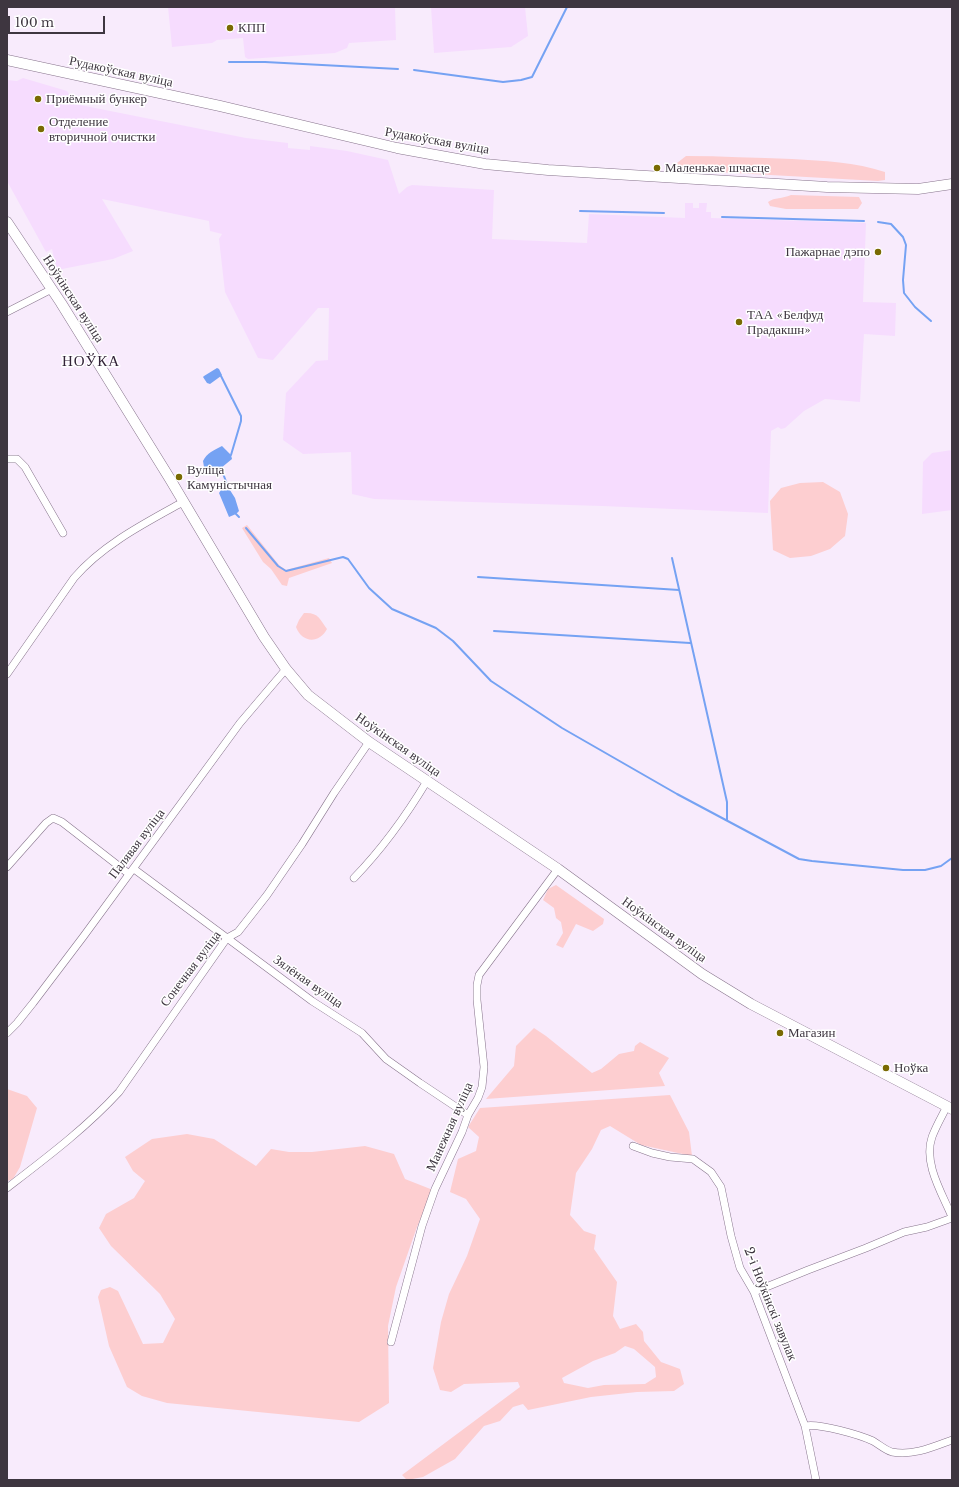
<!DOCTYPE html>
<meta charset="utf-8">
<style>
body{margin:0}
#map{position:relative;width:959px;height:1487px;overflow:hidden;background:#f8ebfc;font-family:"Libre Baskerville",serif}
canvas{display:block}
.frame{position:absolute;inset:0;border:8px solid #3e3640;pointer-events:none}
.scale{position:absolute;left:8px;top:16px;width:97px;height:18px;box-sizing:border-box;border:2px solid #3e3640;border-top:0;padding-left:5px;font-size:12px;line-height:14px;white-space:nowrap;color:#3e3640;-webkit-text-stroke:3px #fff;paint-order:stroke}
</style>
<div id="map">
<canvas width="959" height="1487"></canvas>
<div class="frame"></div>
<div class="scale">100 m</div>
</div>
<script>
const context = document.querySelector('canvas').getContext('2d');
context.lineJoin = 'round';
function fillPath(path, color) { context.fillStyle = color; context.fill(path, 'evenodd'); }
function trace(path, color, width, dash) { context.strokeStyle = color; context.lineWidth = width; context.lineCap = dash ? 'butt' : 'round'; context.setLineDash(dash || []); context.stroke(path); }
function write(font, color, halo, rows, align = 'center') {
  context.font = font + ' "Libre Baskerville",serif'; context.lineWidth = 3; context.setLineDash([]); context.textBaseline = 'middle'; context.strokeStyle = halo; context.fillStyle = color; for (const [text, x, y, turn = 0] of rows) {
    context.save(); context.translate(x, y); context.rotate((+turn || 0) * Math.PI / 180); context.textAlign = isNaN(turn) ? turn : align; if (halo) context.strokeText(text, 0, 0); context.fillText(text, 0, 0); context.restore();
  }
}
fillPath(new Path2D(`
 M 168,7 L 395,7 L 396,40 L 349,43 L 347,48 L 335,53 L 248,59 L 245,57 L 243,38 L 217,40 L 212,43 L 172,47 Z
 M 431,7 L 525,7 L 528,36 L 511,47 L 434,53 Z
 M 7,78 L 7,80 L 17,81 L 23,78 L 67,91 L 75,104 L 246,138 L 288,143 L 288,148 L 310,150 L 310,146 L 347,151 L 388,160 L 399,194 L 407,187 L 412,185 L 494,190 L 492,239 L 587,243 L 589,214 L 685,218 L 685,203 L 693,203 L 693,208 L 699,208 L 699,203 L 707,203 L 706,212 L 711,212 L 711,218 L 866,223 L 863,302 L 896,303 L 895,336 L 864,334 L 860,402 L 825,399 L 804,411 L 785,428 L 781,429 L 778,427 L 771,431 L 768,513 L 602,506 L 374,499 L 352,494 L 351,452 L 303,454 L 283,440 L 286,393 L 316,361 L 328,360 L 329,308 L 318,308 L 273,360 L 258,358 L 225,292 L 219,239 L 222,234 L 210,231 L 209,221 L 102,199 L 133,251 L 113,259 L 57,270 L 52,249 L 46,252 L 7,181 Z
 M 952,450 L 952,510 L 922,514 L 923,462 L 932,453 Z`), '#f6dcfe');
fillPath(new Path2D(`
 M 686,156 C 721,156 756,158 792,159 C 824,161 855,162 885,172 L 885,180 L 878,181 L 681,170 L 677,167 L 677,163 Z
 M 791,195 L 859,197 L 862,203 L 858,209 L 786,209 L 770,206 L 768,202 C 775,197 782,199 791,195 Z
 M 823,482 L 840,492 L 848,514 L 845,536 L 830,549 L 811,556 L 790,558 L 773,550 L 770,501 L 781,488 L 800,483 Z
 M 247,525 L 279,565 L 286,570 L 329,558 L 332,563 L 289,578 L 287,586 L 282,585 L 271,569 L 263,562 L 242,528 Z
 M 304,613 C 318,612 320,619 327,629 C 319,644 302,643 296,627 L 299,620 Z
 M 556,885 L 604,919 L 603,924 L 593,931 L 576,924 L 563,948 L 556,945 L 563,933 L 561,922 L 556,918 L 554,908 L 543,900 L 548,889 Z
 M 534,1028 L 546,1036 L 592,1073 L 601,1069 L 619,1054 L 634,1051 L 635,1046 L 640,1042 L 669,1058 L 659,1073 L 665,1086 L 486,1099 L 514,1066 L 516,1046 Z
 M 7,1089 L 27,1096 L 37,1108 L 20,1167 L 13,1179 L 7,1181 Z
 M 670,1095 L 689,1132 L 692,1156 L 641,1145 L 610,1126 L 601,1130 L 592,1149 L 576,1173 L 570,1215 L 584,1231 L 596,1235 L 594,1249 L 617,1282 L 613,1316 L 620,1329 L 636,1324 L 643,1332 L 644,1341 L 661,1362 L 680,1369 L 684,1384 L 674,1391 L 637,1392 L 591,1397 L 528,1410 L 523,1404 L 513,1407 L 500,1421 L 484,1426 L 455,1459 L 423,1477 L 407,1480 L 402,1475 L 520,1387 L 518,1382 L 464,1384 L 451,1392 L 440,1390 L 433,1368 L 441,1322 L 449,1294 L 467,1256 L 480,1219 L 466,1199 L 450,1192 L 458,1159 L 476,1151 L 479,1137 L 468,1127 L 480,1108 ZM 625,1346 L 634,1349 L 655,1367 L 656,1377 L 645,1384 L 604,1385 L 588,1388 L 564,1383 L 562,1378 L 593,1361 L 615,1353 Z
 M 187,1134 L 214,1139 L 256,1166 L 271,1149 L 289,1152 L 312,1152 L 365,1146 L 394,1154 L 405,1179 L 433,1190 L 417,1227 L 396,1287 L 388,1326 L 389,1403 L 359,1422 L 167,1403 L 142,1396 L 127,1387 L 109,1346 L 98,1297 L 101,1290 L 110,1287 L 118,1291 L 143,1344 L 163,1343 L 175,1319 L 160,1294 L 111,1246 L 99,1228 L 106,1214 L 134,1198 L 145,1181 L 133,1171 L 125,1157 L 152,1139 Z`), '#fdced0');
fillPath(new Path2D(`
 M 217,368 L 219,369 L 222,375 L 221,376 L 210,384 L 207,383 L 203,377 L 204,376 Z
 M 222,446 L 231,455 L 232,459 L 221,468 L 208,471 L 204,467 L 203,461 C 207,453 214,450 222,446 Z
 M 228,487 L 235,498 L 239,511 L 236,514 L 229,517 L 219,493 L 221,490 Z`), '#75a2f3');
trace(new Path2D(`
 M 229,62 L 265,62 L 398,69
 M 414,70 L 503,82 L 521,80 L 532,77 L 567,7
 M 580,211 L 664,213
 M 722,217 L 864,221
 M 878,222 L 891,224 L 903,237 L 906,245 L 903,280 L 904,293 L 915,307 L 931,321
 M 221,376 L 241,416 L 241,421 L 231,455
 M 221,468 L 228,487
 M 236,514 L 239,517
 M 246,528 L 278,566 L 286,571 L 343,557 L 348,559 L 369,588 L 392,609 L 436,628 L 453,641 L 491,681 L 562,728 L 677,794 L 799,859 L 812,861 L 903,870 L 925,870 L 941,866 L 952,858
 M 672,558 L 727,802 L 727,820
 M 478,577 L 679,590
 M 494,631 L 690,643`), '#75a2f3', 2);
const street = new Path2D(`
 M 7,312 L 52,289
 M 7,459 L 17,459 L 25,467 L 63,533
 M 7,674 L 74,578 C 102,545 145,523 183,502
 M 7,867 L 46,823 L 53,818 L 62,822 L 129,874
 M 134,869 L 312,1001 L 362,1033 L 386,1059 L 420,1083 L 468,1115
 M 354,878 C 382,849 406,816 427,781
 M 7,1033 L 17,1023 L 33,1003 L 83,937 L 240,723 L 286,669
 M 947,1106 C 942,1116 936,1126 932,1137 C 923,1163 942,1193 952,1217
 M 633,1146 L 652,1153 L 670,1157 L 693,1159 L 711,1172 L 721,1187 L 731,1236 L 740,1268 L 754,1292 L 805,1426 L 816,1480
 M 7,1188 C 46,1158 86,1128 119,1092 L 227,938 L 238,932 L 267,895 L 302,844 L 334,793 L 369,742
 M 754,1292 L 808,1270 L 866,1248 L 904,1232 L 927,1227 L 952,1218
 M 391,1342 L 422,1226 L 435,1189 L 462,1132 L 468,1115 L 478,1098 L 482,1087 L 484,1067 L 477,1000 L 477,985 L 479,975 L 558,869
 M 805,1426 C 819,1423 860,1435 873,1441 C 880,1445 885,1450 892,1452 C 913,1456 933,1447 952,1440`);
const secondary = new Path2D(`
 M 7,60 L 220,106 L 397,148 L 485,164 L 548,170 L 827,187 L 918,189 L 952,184
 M 7,222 L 61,303 L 170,479 L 264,637 L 286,669 L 308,695 L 369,742 L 558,869 L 702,974 L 751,1004 L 952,1109`);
trace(street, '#87748c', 8);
trace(secondary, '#87748c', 11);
trace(street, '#fff', 7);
trace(secondary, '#fff', 10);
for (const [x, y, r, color] of [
 [230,28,4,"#796a02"],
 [38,99,4,"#796a02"],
 [41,129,4,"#796a02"],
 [657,168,4,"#796a02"],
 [878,252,4,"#796a02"],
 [739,322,4,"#796a02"],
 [179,477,4,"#796a02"],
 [780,1033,4,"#796a02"],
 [886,1068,4,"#796a02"]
]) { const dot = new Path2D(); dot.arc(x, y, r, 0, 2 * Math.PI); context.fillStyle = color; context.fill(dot); trace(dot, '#fff', 1.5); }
write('13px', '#3e3640', '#fff', [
 ["КПП",238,28],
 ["Приёмный бункер",46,99],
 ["Отделение",49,122],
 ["вторичной очистки",49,137],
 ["Маленькае шчасце",665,168],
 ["Пажарнае дэпо",870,252,"right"],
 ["ТАА «Белфуд",747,315],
 ["Прадакшн»",747,330],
 ["Вуліца",187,470],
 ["Камуністычная",187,485],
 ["Магазин",788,1033],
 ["Ноўка",894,1068]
], 'left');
write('13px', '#3e3640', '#fff', [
 ["Рудакоўская вуліца",121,72,12],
 ["Рудакоўская вуліца",437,141,10],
 ["Ноўкінская вуліца",73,299,57],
 ["Ноўкінская вуліца",398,745,35],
 ["Палявая вуліца",137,844,-53],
 ["Ноўкінская вуліца",664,930,36],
 ["Сонечная вуліца",191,969,-53],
 ["Зялёная вуліца",308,982,35],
 ["Манежная вуліца",450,1127,-66],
 ["2-і Ноўкінскі завулак",770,1304,68]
]);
context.letterSpacing = '1px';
write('15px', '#322337', '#fff', [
 ["НОЎКА",91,362]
]);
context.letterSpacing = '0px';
</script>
